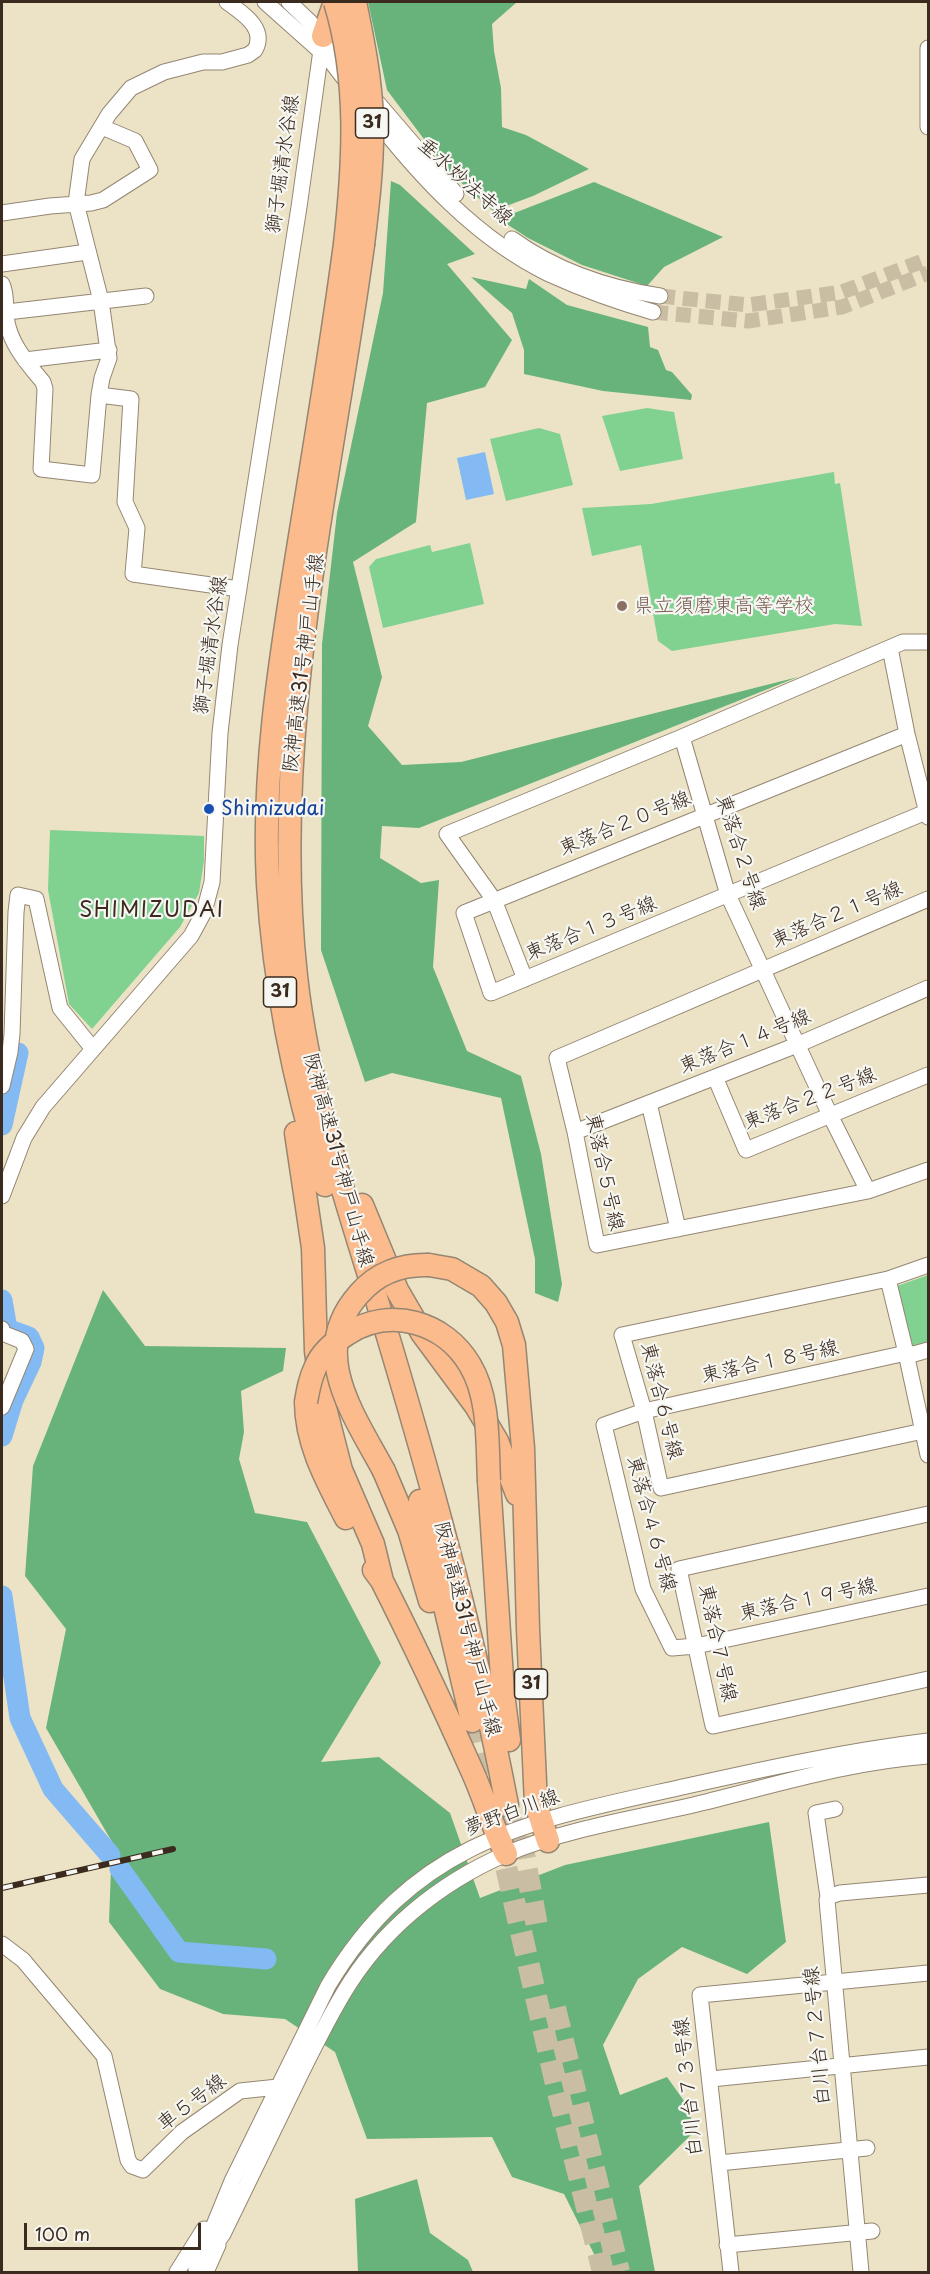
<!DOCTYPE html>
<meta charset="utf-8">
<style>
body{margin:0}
#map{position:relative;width:930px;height:2274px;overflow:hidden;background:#ece3c6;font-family:"Playpen Sans",sans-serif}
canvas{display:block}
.frame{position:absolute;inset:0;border:3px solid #3b2a1e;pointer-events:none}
.scale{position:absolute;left:24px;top:2223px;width:177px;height:27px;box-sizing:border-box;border:3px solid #3b2a1e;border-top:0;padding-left:8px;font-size:18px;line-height:21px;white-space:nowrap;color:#3b2a1e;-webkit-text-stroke:4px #f6f6f2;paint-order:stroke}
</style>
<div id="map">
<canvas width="930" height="2274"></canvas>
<div class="frame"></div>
<div class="scale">100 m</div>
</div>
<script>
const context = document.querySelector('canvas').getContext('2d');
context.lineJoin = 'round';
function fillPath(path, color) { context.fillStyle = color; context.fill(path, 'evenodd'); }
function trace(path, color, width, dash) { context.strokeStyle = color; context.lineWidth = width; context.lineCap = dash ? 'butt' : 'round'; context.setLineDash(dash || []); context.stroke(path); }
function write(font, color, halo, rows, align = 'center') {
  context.font = font + ' "Playpen Sans","Klee One",sans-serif'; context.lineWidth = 4.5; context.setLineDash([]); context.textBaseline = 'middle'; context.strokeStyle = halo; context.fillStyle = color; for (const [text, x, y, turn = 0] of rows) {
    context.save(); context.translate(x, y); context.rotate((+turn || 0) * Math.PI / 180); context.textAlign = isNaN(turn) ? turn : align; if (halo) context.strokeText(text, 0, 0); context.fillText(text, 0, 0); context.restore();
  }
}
fillPath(new Path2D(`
 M 647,408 L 674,412 L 683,459 L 620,471 L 602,416 Z
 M 539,428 L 560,434 L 573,485 L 506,501 L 490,439 Z
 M 834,472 L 835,484 L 840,483 L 862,626 L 835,624 L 672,651 L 658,641 L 641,545 L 592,556 L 582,508 L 651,504 Z
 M 470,543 L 484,604 L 383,628 L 369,567 L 376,559 L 430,545 L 432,552 Z
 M 50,830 L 204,836 L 204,861 L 199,893 L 180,927 L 92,1029 L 69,1004 L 48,890 Z
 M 928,1275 L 928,1342 L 912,1347 L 897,1286 Z`), '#81d191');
fillPath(new Path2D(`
 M 368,2 L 517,2 L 492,24 L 494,51 L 501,88 L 502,127 L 526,135 L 589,169 L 533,196 L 493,211 L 448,171 L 387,90 Z
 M 391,181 L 400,185 L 475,254 L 447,264 L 512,340 L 485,387 L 427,403 L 416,522 L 353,562 L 382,677 L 368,726 L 402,765 L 461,762 L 798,677 L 419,828 L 382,826 L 380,858 L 421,883 L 439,880 L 433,967 L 467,1051 L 521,1076 L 541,1154 L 562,1284 L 558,1302 L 535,1293 L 535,1259 L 501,1098 L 392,1073 L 365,1082 L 321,950 L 322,644 L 337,513 L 383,293 Z
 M 594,182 L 723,237 L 664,267 L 647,286 L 582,265 L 528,238 L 499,219 Z
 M 471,277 L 526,289 L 529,279 L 567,305 L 648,327 L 650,347 L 658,350 L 666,370 L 672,372 L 692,395 L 691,400 L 603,391 L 524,374 L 524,350 L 512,313 Z
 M 103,1290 L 145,1346 L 286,1348 L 283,1371 L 241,1391 L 244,1432 L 239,1459 L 255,1513 L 307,1522 L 381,1663 L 321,1762 L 379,1757 L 450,1813 L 480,1898 L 565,1865 L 769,1822 L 786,1942 L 747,1974 L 682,1947 L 638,1979 L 603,2045 L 620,2095 L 667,2077 L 687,2105 L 695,2131 L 639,2186 L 655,2272 L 598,2272 L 602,2270 L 564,2194 L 512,2177 L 492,2137 L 367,2139 L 335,2052 L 285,2019 L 223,2014 L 160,1989 L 109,1922 L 112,1842 L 46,1728 L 66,1629 L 25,1576 L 33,1466 Z
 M 417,2179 L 430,2233 L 468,2260 L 473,2272 L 358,2272 L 355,2199 Z`), '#68b37b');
fillPath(new Path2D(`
 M 485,452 L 494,494 L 466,500 L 457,458 Z`), '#83baf3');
trace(new Path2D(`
 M 2,1125 L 18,1053
 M 2,1300 L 7,1329 L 29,1337 L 34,1348 L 31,1362 L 13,1400 L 2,1436
 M 2,1596 L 20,1718 L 53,1789 L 110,1855
 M 120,1869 L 179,1952 L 266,1959`), '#83baf3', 21);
trace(new Path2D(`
 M 660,296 L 748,305 L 842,292 L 928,259
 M 653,312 L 748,321 L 842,307 L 928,273`), '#c9bea4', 15, [15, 8]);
trace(new Path2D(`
 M 472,1721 L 490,1798
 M 507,1805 L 519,1854
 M 499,1836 L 556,2084 L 603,2272
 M 521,1837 L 538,1932
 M 555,2008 L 619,2272`), '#c9bea4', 22, [22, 11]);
const minor = new Path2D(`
 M 265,2 L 329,59 L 350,86
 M 289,2 L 310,22 L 345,64
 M 928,48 L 928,127
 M 370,94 L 456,194
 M 372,115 C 420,177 477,239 549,274 C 582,289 618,302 653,312
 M 2,213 L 50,206 L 91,203 L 103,200 L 150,170 L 135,141 L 102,127
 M 512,239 C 555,270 608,288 660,296
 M 2,264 L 87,252
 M 2,284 C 7,295 5,304 6,316 C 9,343 27,363 43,382 L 45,389 L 41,469 L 92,475 L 99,395 L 102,378 L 109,358 L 101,301 L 76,203 L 82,159 L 109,114 L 131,88 L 164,72 L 203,62 L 222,62 L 248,55 L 255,50 C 267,28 242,13 227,2
 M 7,312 L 146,296
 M 25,360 L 109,350
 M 99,395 L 131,399 L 125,502 L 137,528 L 133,574 L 239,589
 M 928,642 L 903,642 L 682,737 L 728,895 L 830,1115 L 868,1191 L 928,1170
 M 890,648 L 907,734 L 928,817
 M 907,734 L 464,913 L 491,993 L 926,812
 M 525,979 L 494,900 L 447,834 L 682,737
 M 715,1077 L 746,1150 L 928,1075
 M 2,1086 L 10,1052 L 12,1034 L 16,912 L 18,895 L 36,899 L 60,1008 L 93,1049
 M 649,1103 L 678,1229
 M 575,1132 L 797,1045 L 928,988
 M 868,1191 L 597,1245 L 575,1132 L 557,1058 L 928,899
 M 2,1196 L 24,1138 L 43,1107 L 191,936 L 204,912 L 212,882 L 220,733 L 230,645 L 299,207 L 323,36
 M 888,1279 L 906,1353 L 644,1411 L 604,1425 L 643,1589 L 672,1648 L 696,1646 L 928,1596
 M 2,1329 L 2,1333 L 22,1341 L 26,1349 L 2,1407
 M 928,1350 L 914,1354 L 906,1353 L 928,1455
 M 923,1431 L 661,1488 L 644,1411 L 622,1335 L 888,1279 L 928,1265
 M 928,1514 L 679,1569 L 713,1726 L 928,1679
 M 828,1897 L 816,1813 L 835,1809
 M 2,1944 L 23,1960 L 104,2056 L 128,2160 L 132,2166 L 143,2170 L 182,2132 L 240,2091 L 278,2087
 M 711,2079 L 928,2057
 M 719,2163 L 867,2148
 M 727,2245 L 872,2231
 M 209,2253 L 223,2234 C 246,2187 269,2140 292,2092 C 308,2059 324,2026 343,1994 C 380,1931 439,1883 506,1854 C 560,1831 631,1819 689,1806 C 769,1787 846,1762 928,1756
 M 196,2269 L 232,2181 L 328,1986 C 417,1837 532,1821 687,1786 C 768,1768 847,1751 928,1741
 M 177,2272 L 204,2229
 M 206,2272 L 218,2245
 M 731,2272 L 700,1995 L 928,1973
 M 861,2272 L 827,1900 L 828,1897 L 840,1893 L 928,1885`);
const highway = new Path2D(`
 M 323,36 L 335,2
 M 363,245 C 330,487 269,731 296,976 C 310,1102 353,1220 389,1340 C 435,1494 477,1648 507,1805
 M 296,1133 L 313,1248 L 316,1351 L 322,1396 L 341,1470 L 373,1544 L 382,1581
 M 325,1185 C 295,1087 274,986 268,884 C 262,776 279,667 296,561 C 313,455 331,350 345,244
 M 362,1205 L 397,1290 L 422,1333 L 476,1406 L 497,1441 L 517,1494
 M 429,1265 L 452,1269 L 481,1286 L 496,1303 L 507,1322 L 514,1345 L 523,1448 L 528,1629 L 536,1804 L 548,1841
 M 306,1402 C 306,1444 327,1481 346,1518
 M 384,1471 L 409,1530 L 430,1601
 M 489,1481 L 503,1693 L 509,1740
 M 420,1501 L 472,1721
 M 374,1570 L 382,1581 C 414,1644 444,1708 473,1773 C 485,1800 493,1828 506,1854`);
trace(minor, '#948672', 17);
trace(highway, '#948672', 25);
trace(minor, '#fff', 15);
trace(highway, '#fbbb8c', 22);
const rail = new Path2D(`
 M 2,1888 L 173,1849`);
trace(rail, '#3b2a1e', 6);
trace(rail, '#f6f6f2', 4, [11]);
const highwayBridge = new Path2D(`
 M 335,2 C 359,80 354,163 345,244
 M 355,2 C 363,41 371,80 372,121 C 373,162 368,204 363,245
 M 306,1402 C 308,1390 310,1378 316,1366 C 322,1352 334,1342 347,1334 C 390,1306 445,1322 470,1365 C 490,1398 487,1444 489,1481
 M 384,1471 C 354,1415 307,1352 359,1294 C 377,1273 402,1264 429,1265`);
trace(highwayBridge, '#948672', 25, []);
trace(highwayBridge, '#fbbb8c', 22);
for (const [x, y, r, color] of [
 [622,606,6,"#8d6e63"],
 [209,809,6,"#1a4fb4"]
]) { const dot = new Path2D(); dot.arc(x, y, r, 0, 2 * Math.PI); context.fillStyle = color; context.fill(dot); trace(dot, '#f6f6f2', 2); }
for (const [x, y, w] of [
 [372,123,33],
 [280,992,33],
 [531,1684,33]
]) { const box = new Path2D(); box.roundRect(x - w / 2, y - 15, w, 30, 4.5); context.fillStyle = '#f6f6f2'; context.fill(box); trace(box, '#3b2a1e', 1.5); }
write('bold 18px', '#3b2a1e', null, [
 ["31",372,123],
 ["31",280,992],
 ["31",531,1684]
]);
write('20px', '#3b2a1e', '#f6f6f2', [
 ["獅子堀清水谷線",283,164,-82],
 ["垂水妙法寺線",465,182,42],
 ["獅子堀清水谷線",211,645,-82],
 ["阪神高速31号神戸山手線",304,663,-83],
 ["東落合２０号線",625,824,-22],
 ["東落合２号線",740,852,72],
 ["東落合２１号線",837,915,-23],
 ["東落合１３号線",591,929,-22],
 ["東落合１４号線",745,1042,-22],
 ["東落合２２号線",810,1099,-21],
 ["阪神高速31号神戸山手線",338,1160,75],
 ["東落合５号線",604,1172,78],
 ["東落合１８号線",770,1362,-12],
 ["東落合６号線",661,1401,76],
 ["東落合４６号線",651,1524,75],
 ["東落合１９号線",808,1600,-12],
 ["阪神高速31号神戸山手線",467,1629,76],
 ["東落合７号線",717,1643,78],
 ["夢野白川線",512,1813,-20],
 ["白川台７２号線",818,2036,-95],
 ["白川台７３号線",689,2087,-96],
 ["車５号線",192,2103,-37]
]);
write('20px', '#785e54', '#f6f6f2', [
 ["県立須磨東高等学校",634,606]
], 'left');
write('20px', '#164399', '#f6f6f2', [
 ["Shimizudai",221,809]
], 'left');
context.letterSpacing = '1.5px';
write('21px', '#3b2a1e', '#f6f6f2', [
 ["SHIMIZUDAI",152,911]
]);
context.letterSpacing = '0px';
</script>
